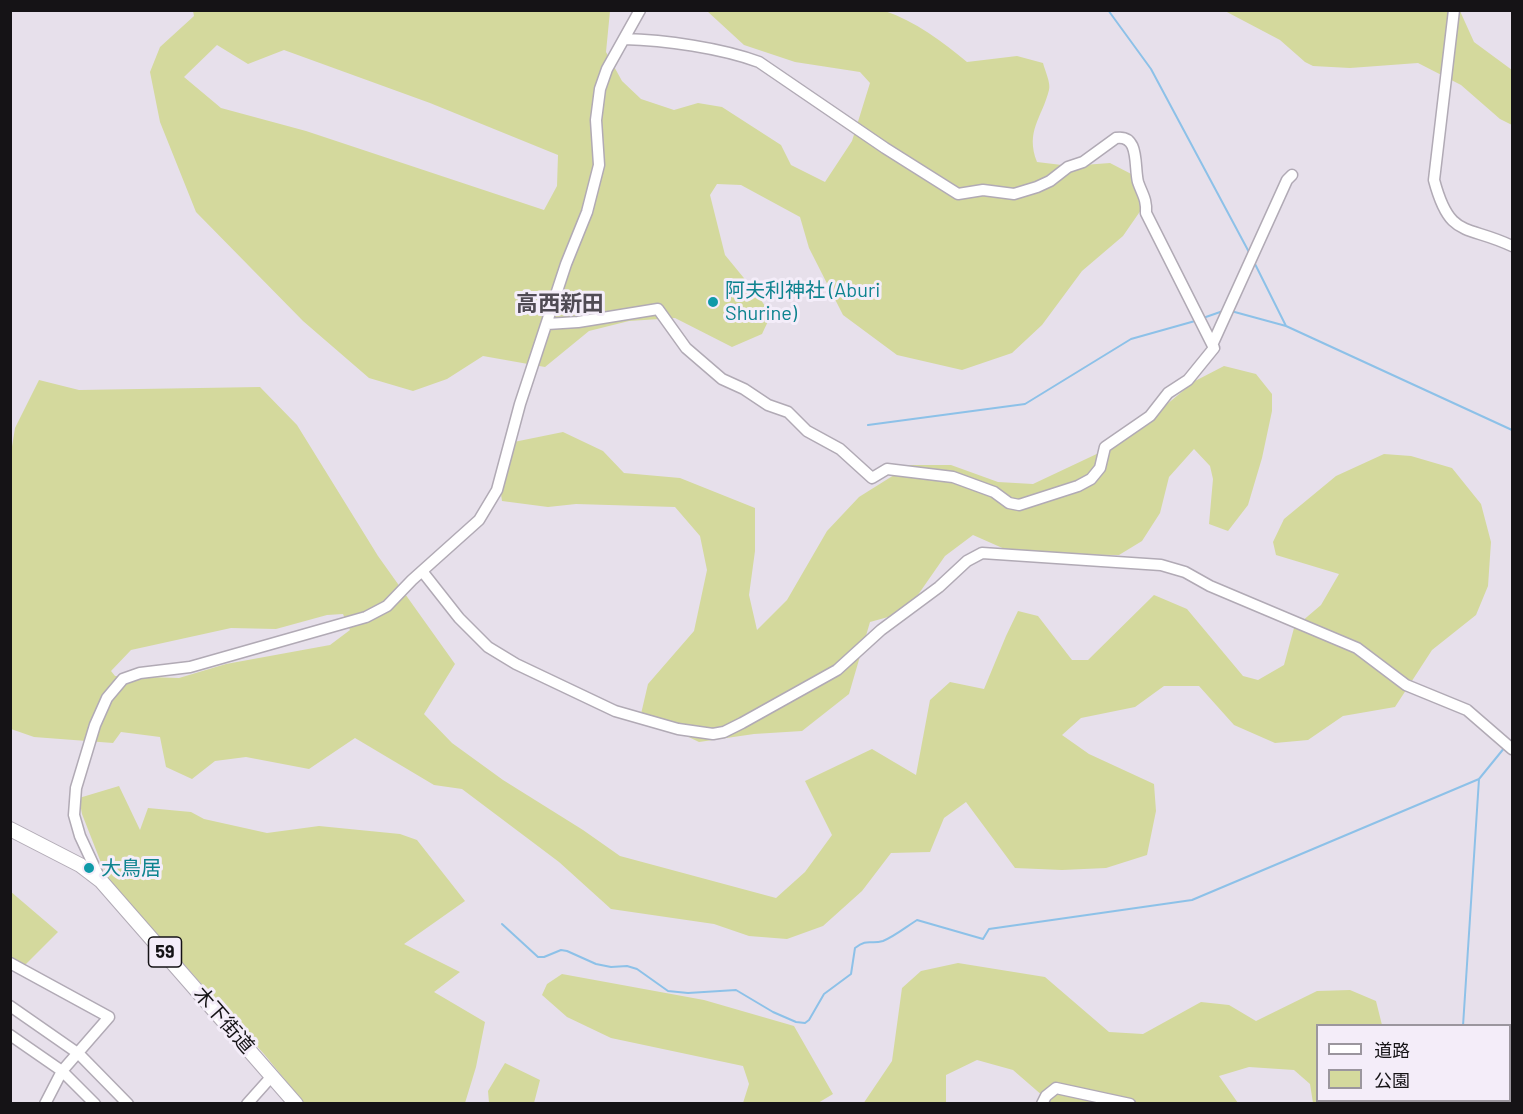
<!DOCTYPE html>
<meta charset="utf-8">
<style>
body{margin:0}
#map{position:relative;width:1523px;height:1114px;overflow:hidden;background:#e7e0eb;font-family:Barlow,"Noto Sans JP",sans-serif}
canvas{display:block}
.frame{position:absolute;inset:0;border:12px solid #151316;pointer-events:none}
.legend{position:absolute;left:1316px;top:1024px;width:195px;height:78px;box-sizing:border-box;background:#f4edf9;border:2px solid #9b969e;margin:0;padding:8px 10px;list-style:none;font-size:18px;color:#151316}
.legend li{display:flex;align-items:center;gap:12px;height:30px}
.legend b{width:30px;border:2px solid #9b969e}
</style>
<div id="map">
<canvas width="1523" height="1114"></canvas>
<div class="frame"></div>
<ul class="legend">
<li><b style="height:8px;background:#fff"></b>道路</li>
<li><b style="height:16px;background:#d4d99d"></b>公園</li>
</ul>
</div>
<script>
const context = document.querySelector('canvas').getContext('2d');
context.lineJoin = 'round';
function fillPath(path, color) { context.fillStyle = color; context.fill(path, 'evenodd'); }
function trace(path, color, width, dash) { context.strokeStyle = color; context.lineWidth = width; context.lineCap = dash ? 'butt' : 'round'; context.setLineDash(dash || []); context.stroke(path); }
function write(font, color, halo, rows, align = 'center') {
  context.font = font + ' Barlow,"Noto Sans JP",sans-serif'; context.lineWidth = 6; context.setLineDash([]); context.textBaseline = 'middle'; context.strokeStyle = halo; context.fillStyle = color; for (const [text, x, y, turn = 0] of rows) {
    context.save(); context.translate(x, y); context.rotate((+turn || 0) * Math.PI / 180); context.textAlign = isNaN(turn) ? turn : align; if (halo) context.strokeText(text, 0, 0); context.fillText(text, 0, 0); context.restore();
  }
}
fillPath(new Path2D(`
 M 193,11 L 610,11 L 606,52 L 622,81 L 641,99 L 674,110 L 698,103 L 722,107 L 781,145 L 791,165 L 825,182 L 852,141 L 870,83 L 860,72 L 795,62 L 744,45 L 707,11 L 885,11 C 915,21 943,42 967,62 L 1017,56 L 1043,63 C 1045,71 1051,83 1049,90 C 1042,118 1025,131 1037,162 L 1070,166 L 1110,163 L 1139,178 L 1141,210 L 1123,236 L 1082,271 L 1042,325 L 1012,353 L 962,370 L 897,355 L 843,315 L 809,248 L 800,217 L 741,185 L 717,184 L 710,195 L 725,255 L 757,294 L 771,315 L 762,334 L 732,347 L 675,318 L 629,321 L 589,331 L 545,367 L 483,356 L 447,379 L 413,391 L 369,378 L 303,321 L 196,212 L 160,122 L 150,72 L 160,47 L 194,16 ZM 217,45 L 248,64 L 284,50 L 430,103 L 558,155 L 557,186 L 544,210 L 306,131 L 221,108 L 184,77 Z
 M 1225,11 L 1460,11 L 1474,42 L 1512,70 L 1512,125 L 1500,119 L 1461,85 L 1418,63 L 1350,68 L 1313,66 L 1305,62 L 1280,40 Z
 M 1224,366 L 1256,374 L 1272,394 L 1272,411 L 1262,458 L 1248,505 L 1228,531 L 1209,524 L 1213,479 L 1210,466 L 1194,449 L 1169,477 L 1160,513 L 1142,541 L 1119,555 L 1016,554 L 973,535 L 945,556 L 913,602 L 899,614 L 870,622 L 849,694 L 802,731 L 754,734 L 699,742 L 641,714 L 648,684 L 694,631 L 707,570 L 700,536 L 675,507 L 576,504 L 548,507 L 502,501 L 497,468 L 504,444 L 563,432 L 603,451 L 624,473 L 680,478 L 755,508 L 755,551 L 749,595 L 757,630 L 787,600 L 827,531 L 859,497 L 910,465 L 951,465 L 998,482 L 1033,484 L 1120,443 L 1195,381 Z
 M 39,380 L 79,390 L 260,387 L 297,425 L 378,556 L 455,664 L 424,714 L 452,743 L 503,780 L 583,830 L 620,856 L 776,898 L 805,872 L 832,835 L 805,781 L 872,749 L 916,775 L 930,700 L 950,682 L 984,689 L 1006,636 L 1018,611 L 1038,616 L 1072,660 L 1088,660 L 1154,595 L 1187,609 L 1243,676 L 1258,680 L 1284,665 L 1294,628 L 1321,605 L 1339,574 L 1276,555 L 1273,542 L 1284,519 L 1336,476 L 1384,454 L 1411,456 L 1452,468 L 1481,504 L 1491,542 L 1488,586 L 1476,615 L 1432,650 L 1395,707 L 1343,716 L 1308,740 L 1275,743 L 1234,725 L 1199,686 L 1164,686 L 1135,707 L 1081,718 L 1062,735 L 1089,754 L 1154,784 L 1156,811 L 1147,855 L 1106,868 L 1062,870 L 1015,868 L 966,802 L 944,818 L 930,852 L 891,853 L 862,891 L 823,926 L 787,939 L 749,936 L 714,924 L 611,909 L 559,862 L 462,789 L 434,785 L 355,738 L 309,769 L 246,757 L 215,761 L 192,779 L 166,767 L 160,737 L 121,732 L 113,743 L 34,737 L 11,729 L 11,453 L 15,428 ZM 343,614 L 350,630 L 330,645 L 226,664 L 179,678 L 115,676 L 111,671 L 131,650 L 231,628 L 276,629 L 327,615 Z
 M 119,786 L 140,830 L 148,808 L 191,812 L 204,819 L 267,833 L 319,826 L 400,834 L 417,840 L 465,901 L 404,944 L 460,972 L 434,992 L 485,1022 L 476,1067 L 465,1103 L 304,1103 L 264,1054 L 107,878 L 82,814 L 79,798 Z
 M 10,891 L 58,932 L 22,968 L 11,958 Z
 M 958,963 L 1045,977 L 1109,1032 L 1143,1034 L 1201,1002 L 1229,1005 L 1256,1021 L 1317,991 L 1350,990 L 1376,1001 L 1382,1025 L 1318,1026 L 1318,1100 L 1399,1100 L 1400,1103 L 1313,1103 L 1310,1084 L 1294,1070 L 1249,1067 L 1219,1076 L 1238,1103 L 1051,1103 L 1013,1070 L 977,1060 L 946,1075 L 946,1103 L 863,1104 L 892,1061 L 902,988 L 921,971 Z
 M 562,974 L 704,1000 L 794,1026 L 833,1094 L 818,1103 L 743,1103 L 749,1084 L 743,1066 L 611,1038 L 567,1017 L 542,995 L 547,984 Z
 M 505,1063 L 540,1080 L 534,1103 L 489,1103 L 488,1091 Z`), '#d4d99d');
trace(new Path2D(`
 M 1108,10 L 1151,69 L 1250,254
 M 1254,262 L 1286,326
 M 1231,311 L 1286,326 L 1512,430
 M 1203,318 L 1223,311
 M 868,425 L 1025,404 L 1131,339 L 1195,321
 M 502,924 L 538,957 L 544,957 L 561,950 L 567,951 L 596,964 L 611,967 L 627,966 L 637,969 L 668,991 L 688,993 L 736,990 L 773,1012 L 796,1022 L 805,1023 L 809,1020 L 824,994 L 851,974 L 855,948 C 868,938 870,945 883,941 C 895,936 906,927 917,920 L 983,939 L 989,929 L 1192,900 L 1479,779 L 1505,747
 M 1463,1026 L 1479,779
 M 1457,1104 L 1458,1100`), '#8dc1e8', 2);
const minor = new Path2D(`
 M 1454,10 L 1434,180 C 1450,240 1466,224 1512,246
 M 547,324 L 578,322 L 658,309 L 686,348 L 722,379 L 744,389 L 768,405 L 788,412 L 807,431 L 840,449 L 872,478 L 887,469 L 953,477 L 994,492 L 1009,503 L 1019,505 L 1078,486 L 1091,479 L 1100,468 L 1105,447 L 1150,416 L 1168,393 L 1188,380 L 1214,348 L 1146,213 C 1147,199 1142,194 1138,182 C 1134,167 1140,134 1116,138 L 1083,162 L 1068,167 L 1050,181 L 1037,187 L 1014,194 L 983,190 L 958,194 L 885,148 L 759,62 C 721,48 665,40 624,39
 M 1213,343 L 1287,180 L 1292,175
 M 422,571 L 459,618 L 488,647 L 516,664 L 615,711 L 678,729 L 713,734 L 724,732 L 742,723 L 837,670 L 881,630 L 939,587 L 967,561 L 982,553 L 1161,565 L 1185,572 L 1210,586 L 1357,648 L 1406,685 L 1467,710 L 1512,749
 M 101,881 L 80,836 L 74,815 L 76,788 L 95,725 L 107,698 L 123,679 L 140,673 L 190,667 L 366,617 L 387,606 L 412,580 L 479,520 L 497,490 L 520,404 L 566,264 L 587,212 L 599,165 L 596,120 L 600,89 L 607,69 L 640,10
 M 10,963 L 109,1017 L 62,1071 L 45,1104
 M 10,1006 L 79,1054 L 128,1104
 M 10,1035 L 62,1071 L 95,1104
 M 247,1104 L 272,1076
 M 1042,1104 L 1046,1096 L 1056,1088 L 1130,1104`);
const major = new Path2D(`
 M 10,829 L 80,865 L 101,881 L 296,1104`);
trace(minor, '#b1aab5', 13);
trace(major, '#b1aab5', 16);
trace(minor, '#fff', 10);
trace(major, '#fff', 14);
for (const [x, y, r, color] of [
 [713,302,6,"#0f9aa8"],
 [89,868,6,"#0f9aa8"]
]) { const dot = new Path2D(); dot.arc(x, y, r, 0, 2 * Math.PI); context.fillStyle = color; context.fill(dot); trace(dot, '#f4edf9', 2); }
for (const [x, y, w] of [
 [165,952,33]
]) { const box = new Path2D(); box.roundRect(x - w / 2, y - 15, w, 30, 4.5); context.fillStyle = '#f4edf9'; context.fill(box); trace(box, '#151316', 1.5); }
write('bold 18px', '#151316', null, [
 ["59",165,952]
]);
write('20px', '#0d838f', '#f4edf9', [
 ["阿夫利神社 (Aburi",725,290],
 ["Shurine)",725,313],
 ["大鳥居",101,868]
], 'left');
write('20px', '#151316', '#f4edf9', [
 ["木下街道",224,1020,49]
]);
write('bold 22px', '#504b54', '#f4edf9', [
 ["高西新田",560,304]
]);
</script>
